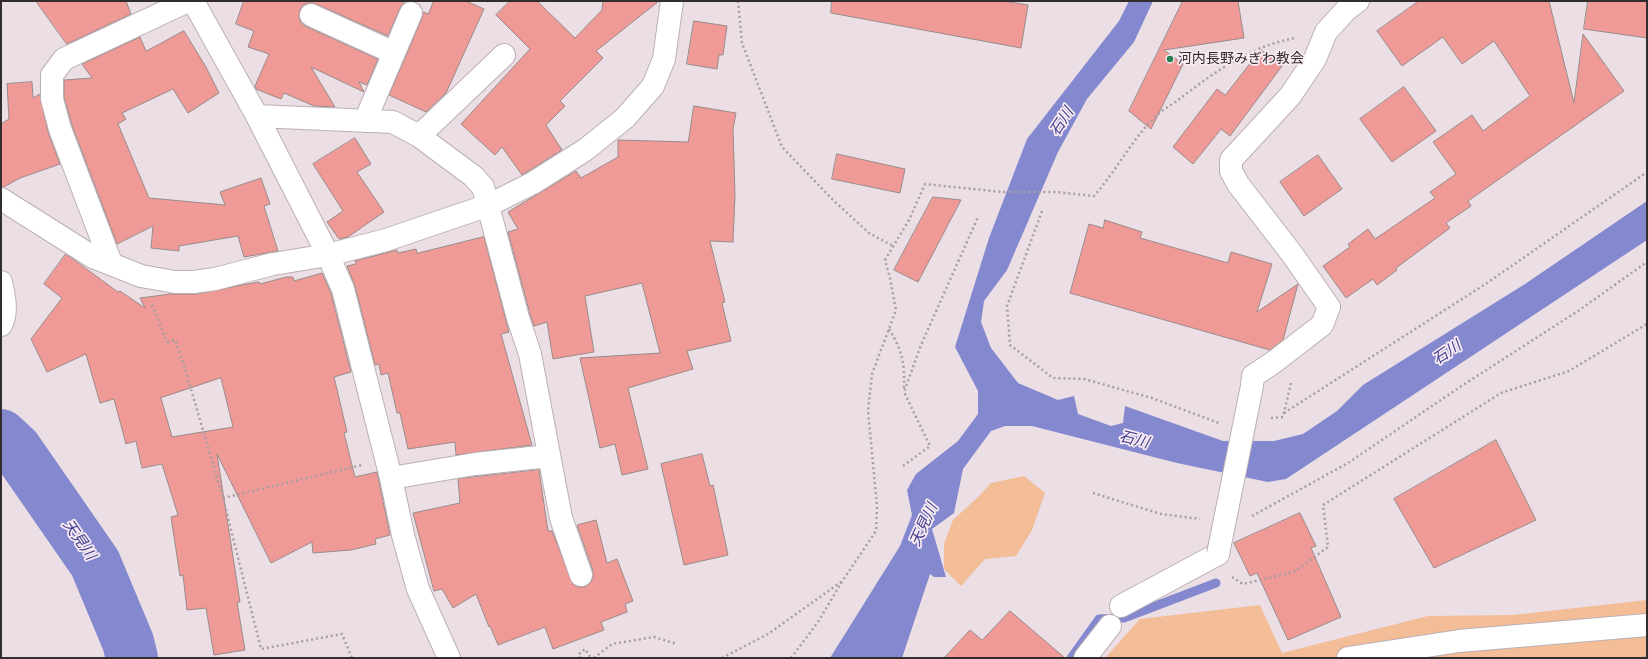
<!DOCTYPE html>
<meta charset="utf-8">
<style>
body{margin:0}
#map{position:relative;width:1648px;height:659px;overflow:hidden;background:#ebdee4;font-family:"PT Sans Narrow",sans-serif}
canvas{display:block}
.frame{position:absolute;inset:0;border:2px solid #312c2e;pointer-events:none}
</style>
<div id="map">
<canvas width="1648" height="659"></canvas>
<div class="frame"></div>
</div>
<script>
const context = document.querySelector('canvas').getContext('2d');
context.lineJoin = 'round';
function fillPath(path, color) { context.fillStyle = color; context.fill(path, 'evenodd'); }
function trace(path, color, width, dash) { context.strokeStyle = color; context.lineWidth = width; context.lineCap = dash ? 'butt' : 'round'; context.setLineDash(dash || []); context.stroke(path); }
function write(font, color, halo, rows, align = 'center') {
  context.font = font + ' "PT Sans Narrow","Noto Sans JP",sans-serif'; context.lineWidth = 3.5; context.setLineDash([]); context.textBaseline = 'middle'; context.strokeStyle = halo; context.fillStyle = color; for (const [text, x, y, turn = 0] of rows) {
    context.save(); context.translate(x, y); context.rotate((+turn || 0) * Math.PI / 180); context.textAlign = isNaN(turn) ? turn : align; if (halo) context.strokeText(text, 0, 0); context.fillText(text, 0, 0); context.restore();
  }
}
fillPath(new Path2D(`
 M 1024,476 L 1045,493 L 1032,530 L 1016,556 L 985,559 L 961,586 L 944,569 L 944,544 L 953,520 L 978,497 L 991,483 Z
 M 1647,600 L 1647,658 L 1105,658 L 1140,619 L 1260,605 L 1282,653 L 1428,616 L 1513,615 Z`), '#f2bd97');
fillPath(new Path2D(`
 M 1129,1 L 1153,1 L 1134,42 L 1087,99 L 1058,152 L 1007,270 L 984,301 L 981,322 L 991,348 L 1018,383 L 1058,400 L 1074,396 L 1078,414 L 1111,426 L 1123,423 L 1125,406 L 1223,441 L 1274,441 L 1303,434 L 1337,411 L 1363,385 L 1525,284 L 1647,201 L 1647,240 L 1286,479 L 1268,482 L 1177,463 L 1032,426 L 1005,426 L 991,431 L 963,469 L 954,513 L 932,529 L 946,577 L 934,577 L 930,574 L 902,658 L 830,658 L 900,546 L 912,515 L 907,490 L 916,474 L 958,441 L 978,414 L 978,391 L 955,347 L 989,238 L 1027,139 L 1119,21 Z`), '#8388cf');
trace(new Path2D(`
 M 1071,658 L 1099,619 L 1124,618 L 1216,583`), '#8388cf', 9);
trace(new Path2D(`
 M 1,435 L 16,449 L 95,563 L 128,642 L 132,658`), '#8388cf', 52);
const building = new Path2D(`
 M 36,1 L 126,1 L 131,14 L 67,44 Z
 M 244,1 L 401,1 L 404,3 L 400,8 L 388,36 L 316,4 L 309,3 L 303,5 L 300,9 L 299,17 L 301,23 L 305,26 L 378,59 L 367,85 L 359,82 L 364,92 L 311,67 L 335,107 L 314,106 L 284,93 L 281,99 L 256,89 L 255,86 L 269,54 L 248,47 L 254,31 L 236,24 Z
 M 434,1 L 466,1 L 484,9 L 446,93 L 426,112 L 389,95 L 422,18 L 423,12 L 428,14 Z
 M 510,1 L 537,1 L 575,38 L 602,10 L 603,1 L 659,1 L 596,51 L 603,58 L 560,101 L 565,106 L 546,125 L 562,150 L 522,175 L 502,147 L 495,155 L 461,124 L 530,49 L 496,15 Z
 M 832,1 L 1003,1 L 1028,5 L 1021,48 L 831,13 Z
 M 1183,1 L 1238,1 L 1244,38 L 1164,50 L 1183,64 L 1151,129 L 1129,111 Z
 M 1419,1 L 1549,1 L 1574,103 L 1583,34 L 1624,91 L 1468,201 L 1471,206 L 1446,223 L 1450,228 L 1396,268 L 1397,270 L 1377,285 L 1373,279 L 1346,298 L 1323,266 L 1350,247 L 1348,244 L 1368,229 L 1375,239 L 1435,198 L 1430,192 L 1456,174 L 1433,142 L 1472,115 L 1483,131 L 1530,96 L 1494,41 L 1462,64 L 1443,37 L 1402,66 L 1377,31 Z
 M 1588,1 L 1647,1 L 1647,38 L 1584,29 Z
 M 694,21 L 727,26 L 723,55 L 719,55 L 717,69 L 687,64 Z
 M 184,31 L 206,67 L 219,93 L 188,113 L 173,89 L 122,113 L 126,119 L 118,124 L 149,198 L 225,205 L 220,192 L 261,178 L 270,204 L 264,206 L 278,251 L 244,257 L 238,236 L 179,246 L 179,251 L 151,248 L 153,226 L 117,244 L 72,125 L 64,97 L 64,80 L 92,78 L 82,64 L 140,37 L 146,51 Z
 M 1261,50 L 1282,66 L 1230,136 L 1221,129 L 1193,164 L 1173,147 L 1217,89 L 1225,95 Z
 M 32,82 L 33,98 L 40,94 L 48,132 L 60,164 L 20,178 L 4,187 L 1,187 L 1,124 L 9,119 L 7,84 Z
 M 1404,87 L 1436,131 L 1392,162 L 1360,119 Z
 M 694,106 L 736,113 L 733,129 L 735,195 L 733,242 L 710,241 L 725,302 L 722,303 L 731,341 L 687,351 L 693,369 L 628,388 L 648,469 L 622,475 L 615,444 L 600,448 L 580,358 L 660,353 L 642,283 L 585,296 L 594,352 L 553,359 L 547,322 L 534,326 L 530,314 L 508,232 L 518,229 L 508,212 L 576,171 L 581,178 L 618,157 L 618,140 L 688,142 Z
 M 355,138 L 371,164 L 357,172 L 384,212 L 348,237 L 339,239 L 327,222 L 343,211 L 313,164 Z
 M 837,154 L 905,169 L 900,193 L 832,179 Z
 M 1318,155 L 1342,189 L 1304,216 L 1280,182 Z
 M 933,197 L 961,200 L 918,282 L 894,270 Z
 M 1105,220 L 1142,232 L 1140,238 L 1228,263 L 1231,252 L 1272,264 L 1257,312 L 1298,284 L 1283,340 L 1270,350 L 1070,293 L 1089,224 L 1103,228 Z
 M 484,237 L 509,332 L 501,334 L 532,445 L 456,455 L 455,442 L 408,449 L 400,413 L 397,413 L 388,373 L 381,375 L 379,364 L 375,365 L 355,286 L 347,266 L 356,264 L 355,261 L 397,250 L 398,253 L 416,249 L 417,253 Z
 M 66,254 L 118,292 L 120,291 L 145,308 L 140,298 L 171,294 L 196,294 L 247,284 L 259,282 L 260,284 L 286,277 L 293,277 L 294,281 L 322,273 L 331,293 L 351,372 L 334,377 L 347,432 L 344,433 L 355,477 L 377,472 L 390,535 L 375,539 L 376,544 L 351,550 L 313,553 L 312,542 L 271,563 L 217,454 L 240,602 L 237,602 L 245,650 L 214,655 L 206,608 L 187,610 L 183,575 L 180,576 L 171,517 L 178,515 L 162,464 L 142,468 L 136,441 L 126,444 L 114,399 L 100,403 L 86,354 L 47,372 L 31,339 L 62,298 L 44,284 ZM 221,378 L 233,427 L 172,437 L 161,398 Z
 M 1496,440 L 1536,520 L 1434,568 L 1394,499 Z
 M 702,454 L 710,486 L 713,485 L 728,555 L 684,565 L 661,464 Z
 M 539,470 L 548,531 L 552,531 L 573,584 L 578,587 L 585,587 L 590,583 L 593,578 L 593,571 L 577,525 L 596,520 L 607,563 L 617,559 L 633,601 L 625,604 L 627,612 L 601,622 L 604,630 L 553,649 L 545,627 L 498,645 L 490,626 L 489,627 L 476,594 L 453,608 L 442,589 L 434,591 L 413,513 L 460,503 L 458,479 Z
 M 1300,513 L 1316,546 L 1311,548 L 1341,617 L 1288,640 L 1257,573 L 1250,576 L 1234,543 Z
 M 1010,611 L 1065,658 L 944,658 L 970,630 L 982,640 Z`);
fillPath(building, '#f09a97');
trace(building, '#988b8a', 1);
const minor = new Path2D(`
 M 193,1 L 257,116 L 328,255 L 343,289 L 391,478 L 403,535 L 418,589 L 449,658
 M 311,15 L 394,53
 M 257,116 L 393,122 L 419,136 L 473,176 L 483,187 L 518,318 L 530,354 L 561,518 L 581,575
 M 365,121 L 411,13
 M 419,136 L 504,55
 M 1,199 L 93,257 L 141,276 L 175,282 L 194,282 L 215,279 L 273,264 L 328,255 L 386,240 L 489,205 L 533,183 L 585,150 L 625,118 L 653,86 L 664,59 L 672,1
 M 111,263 L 60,129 L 52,99 L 52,75 L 64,59 L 188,1
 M 1,282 C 4,296 8,312 1,325
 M 1252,386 L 1253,376 L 1274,362 L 1322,325 L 1329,307 L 1292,254 L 1238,184 L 1231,171 L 1231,160 L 1290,96 L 1315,59 L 1326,32 L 1346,10 L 1358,1
 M 391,478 L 475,464 L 549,456
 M 1121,606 L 1218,554
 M 1085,658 L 1110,626
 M 1348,658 L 1459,641 L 1647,625`);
trace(minor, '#bcb0b5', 24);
trace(new Path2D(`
 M 738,1 L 742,43 L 782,147 L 833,200 L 869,233 L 893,246
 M 1042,211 L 1007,306 L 1010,345 L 1053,378 L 1084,379 L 1152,398 L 1219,423
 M 152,305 L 167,342 L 175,340 L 183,362 L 223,498 L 261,649 L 342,634 L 352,658
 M 889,329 C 902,350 905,363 904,388
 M 1284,413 L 1487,283 L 1647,172
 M 1271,418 L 1283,417 L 1291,383
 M 903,466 L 930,446 L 904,392 L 921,345 L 978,217
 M 1093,493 L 1161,514 L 1200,519
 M 223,498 L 362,465
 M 1252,516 L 1348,463 L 1460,387 L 1578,311 L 1647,262
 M 1232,577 L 1243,584 L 1294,572 L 1328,547 L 1323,505 L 1501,393 L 1569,371 L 1647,324
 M 580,658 L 578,655 L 585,649 L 591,658
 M 594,658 L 612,644 L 654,637 L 677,644
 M 722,658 L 768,634 L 841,582
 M 791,658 L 818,622 L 843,580 L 876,531 L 877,506 L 868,411 L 872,374 L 896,310 L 890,278 L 885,260 L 909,220 L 925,184 L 1002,192 L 1057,192 L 1094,196 C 1116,171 1131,141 1154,118 C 1160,111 1170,106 1178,100 C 1213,73 1252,45 1296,38
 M 1643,658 L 1647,656`), '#a89ea2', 2.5, [2, 3]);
trace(minor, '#fff', 22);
const minorBridge = new Path2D(`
 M 1218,554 L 1252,386`);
trace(minorBridge, '#bcb0b5', 24, []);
trace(minorBridge, '#fff', 22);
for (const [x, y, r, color] of [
 [1170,59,4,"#268056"]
]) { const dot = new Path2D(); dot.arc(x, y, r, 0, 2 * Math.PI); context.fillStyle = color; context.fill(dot); trace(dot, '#f8ebf1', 1.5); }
write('14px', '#312c2e', '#f8ebf1', [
 ["河内長野みぎわ教会",1178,59]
], 'left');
write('italic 15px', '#403e92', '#f8ebf1', [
 ["石川",1062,122,-57],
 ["石川",1447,353,-34],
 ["石川",1134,440,14],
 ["天見川",924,525,-65],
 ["天見川",79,540,55]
]);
</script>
